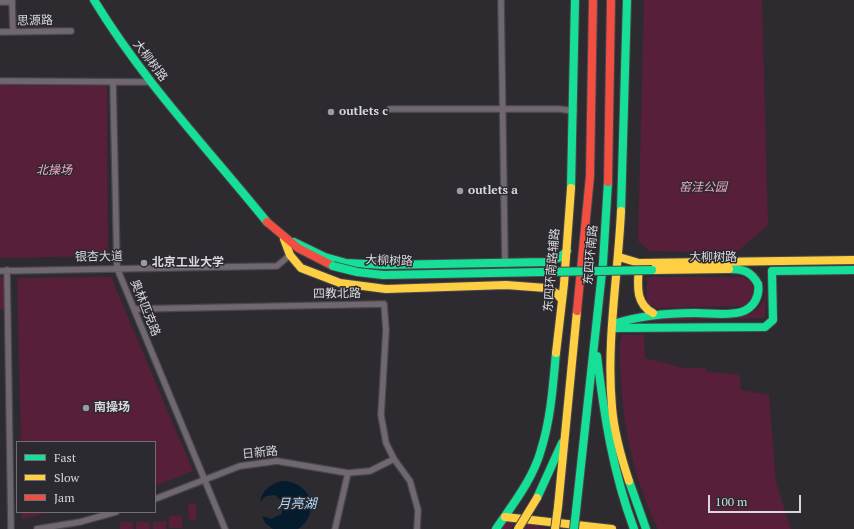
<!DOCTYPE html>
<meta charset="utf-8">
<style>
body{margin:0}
#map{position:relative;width:854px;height:529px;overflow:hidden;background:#2d2b30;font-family:"PT Serif",serif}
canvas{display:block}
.legend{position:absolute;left:16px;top:441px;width:140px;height:72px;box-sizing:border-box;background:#2c2a31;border:1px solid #716f75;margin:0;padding:5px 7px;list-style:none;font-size:12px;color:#d8d7db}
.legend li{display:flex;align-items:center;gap:8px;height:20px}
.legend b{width:20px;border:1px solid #716f75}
.scale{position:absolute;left:708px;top:495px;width:93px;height:18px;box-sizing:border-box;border:2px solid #d8d7db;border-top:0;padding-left:5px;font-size:12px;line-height:14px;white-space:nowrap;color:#d8d7db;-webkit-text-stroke:3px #2c2a31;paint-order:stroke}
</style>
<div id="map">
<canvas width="854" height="529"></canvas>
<ul class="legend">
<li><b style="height:5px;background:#16e098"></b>Fast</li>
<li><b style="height:5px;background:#ffcf43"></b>Slow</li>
<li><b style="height:5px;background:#f24e42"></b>Jam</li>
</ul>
<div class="scale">100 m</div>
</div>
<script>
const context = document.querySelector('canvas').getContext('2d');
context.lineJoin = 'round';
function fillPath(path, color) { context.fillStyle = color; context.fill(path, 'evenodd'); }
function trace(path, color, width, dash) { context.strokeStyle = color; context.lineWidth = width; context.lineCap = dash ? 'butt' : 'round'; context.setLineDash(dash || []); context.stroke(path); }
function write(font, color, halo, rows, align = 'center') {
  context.font = font + ' "PT Serif","Noto Sans SC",serif'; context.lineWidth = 3; context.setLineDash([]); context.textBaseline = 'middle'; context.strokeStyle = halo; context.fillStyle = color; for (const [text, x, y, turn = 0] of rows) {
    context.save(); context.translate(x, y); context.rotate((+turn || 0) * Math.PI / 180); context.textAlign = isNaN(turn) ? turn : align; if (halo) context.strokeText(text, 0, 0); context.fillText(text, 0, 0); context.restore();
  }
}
fillPath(new Path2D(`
 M 644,0 L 762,0 L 768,225 L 736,253 L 650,251 L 638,241 Z
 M 0,85 L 107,86 L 108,256 L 0,258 Z
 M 0,277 L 4,277 L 5,309 L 0,309 Z
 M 111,277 L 193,471 L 155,486 L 155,442 L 21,442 L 17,278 Z
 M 647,277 L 743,277 L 751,282 C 756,293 752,301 742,306 L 658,308 L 647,303 Z
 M 766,288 L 765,316 L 762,318 L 654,321 L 654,318 L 741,317 C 759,313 764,305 766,288 Z
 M 622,335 L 644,335 L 645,358 L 684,368 L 705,368 L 707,372 L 736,374 L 740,376 L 741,390 L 769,395 L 776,483 L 791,529 L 658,529 C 635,481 623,431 621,378 C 620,364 618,349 622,335 Z
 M 188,504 L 196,504 L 196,520 L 189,520 Z
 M 22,512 L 51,512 L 22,519 Z
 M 182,515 L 182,528 L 169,528 L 169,516 Z
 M 517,520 L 510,529 L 501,529 L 506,522 Z
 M 166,521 L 166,529 L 153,529 L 153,522 Z
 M 120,522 L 133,522 L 133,529 L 120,529 Z
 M 136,522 L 149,522 L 150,529 L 136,529 Z
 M 527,523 L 545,528 L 545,529 L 523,529 Z`), '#571f3a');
fillPath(new Path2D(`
 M 282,481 C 303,481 319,500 307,520 C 305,523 301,527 298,529 C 291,529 280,529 273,529 L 265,523 L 262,516 L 271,519 L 282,514 L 283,502 L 275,495 L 266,496 L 260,502 C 262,490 271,484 282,481 Z`), '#041c2d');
const street = new Path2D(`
 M 12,0 L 13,32
 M 501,0 L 505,264
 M 0,2 L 12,2
 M 0,32 L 71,31
 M 0,81 L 150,82
 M 113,82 L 117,268 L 225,529
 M 390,109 L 559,109 L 574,111
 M 7,270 L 11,529
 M 0,271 L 277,266 L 290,255
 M 134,309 L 384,304 L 386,330 L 381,415 L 386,443 L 394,459 L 410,481 L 418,510 L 417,529
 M 155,499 L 240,466 L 277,461 L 348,473 L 370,471 L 394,459
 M 37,529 L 80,522 L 116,512
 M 335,529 L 348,473`);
const fast = new Path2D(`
 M 94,0 C 143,81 208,149 267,222
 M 571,188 L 575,0
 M 621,211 L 627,0
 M 294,242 L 325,257 L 346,263 L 384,265 L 546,262 L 559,258 L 567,251
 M 614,324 C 641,315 667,313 695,313 C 709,313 727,316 741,312 C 754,308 760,296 758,284 C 751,271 743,269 729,269
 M 614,328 L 765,327 L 773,320 L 772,271 L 854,270
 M 597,356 C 604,415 613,473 634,529
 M 629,481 L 646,529
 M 537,498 L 562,443
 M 576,511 L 603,263 L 608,182
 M 496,529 C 513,504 533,479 541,450 C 551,418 553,385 556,353`);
const slow = new Path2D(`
 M 621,211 C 618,276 606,342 612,407 C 614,432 621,457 629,481
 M 284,239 L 290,255 L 301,268 L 340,283 L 386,289 L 506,285 L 546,288 L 556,293 L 562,300
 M 619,257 L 639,263 L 854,260
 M 639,265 C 638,283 634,303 653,313
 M 652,270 L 729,269
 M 556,353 L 564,284 L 571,188
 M 558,507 L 577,311
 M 505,517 L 612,529`);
const jam = new Path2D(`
 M 608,182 L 611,0
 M 267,222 L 298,248 L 333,266
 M 577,311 L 590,176 L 593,0`);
trace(street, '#48474b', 8);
trace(fast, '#48474b', 10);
trace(slow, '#48474b', 10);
trace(jam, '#48474b', 10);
trace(street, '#706771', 5.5);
trace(fast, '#16e098', 8);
trace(slow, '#ffcf43', 8);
trace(jam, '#f24e42', 8);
const fastBridge = new Path2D(`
 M 333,266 L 357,272 L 383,275 L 652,270
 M 574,529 L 576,511`);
const slowBridge = new Path2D(`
 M 518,529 L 537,498
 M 555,529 L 558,507`);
trace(fastBridge, '#48474b', 10, []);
trace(slowBridge, '#48474b', 10, []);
trace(fastBridge, '#16e098', 8);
trace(slowBridge, '#ffcf43', 8);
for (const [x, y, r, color] of [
 [331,112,4,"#9c9b9f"],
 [460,191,4,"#9c9b9f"],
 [144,263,4,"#9c9b9f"],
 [86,408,4,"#9c9b9f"]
]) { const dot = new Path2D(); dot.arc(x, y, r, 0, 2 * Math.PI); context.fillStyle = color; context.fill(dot); trace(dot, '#2c2a31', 1.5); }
write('12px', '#d8d7db', '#2c2a31', [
 ["思源路",35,21,-1],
 ["大柳树路",150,61,53],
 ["东四环南路",591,255,-85],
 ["银杏大道",99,257,-1],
 ["大柳树路",713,258],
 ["大柳树路",389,261,2],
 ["东四环南路辅路",552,270,-85],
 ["四教北路",337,294,-1],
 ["奥林匹克路",145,308,68],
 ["日新路",260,453,-6]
]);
write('bold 12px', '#d8d7db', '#2c2a31', [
 ["outlets c",339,112],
 ["outlets a",468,191],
 ["北京工业大学",152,263],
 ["南操场",94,408]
], 'left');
write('italic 12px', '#f2a7c3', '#2c2a31', [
 ["北操场",54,171],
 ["窑洼公园",703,188]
]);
write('italic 13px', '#aed8f8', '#2c2a31', [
 ["月亮湖",297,504]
]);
</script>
